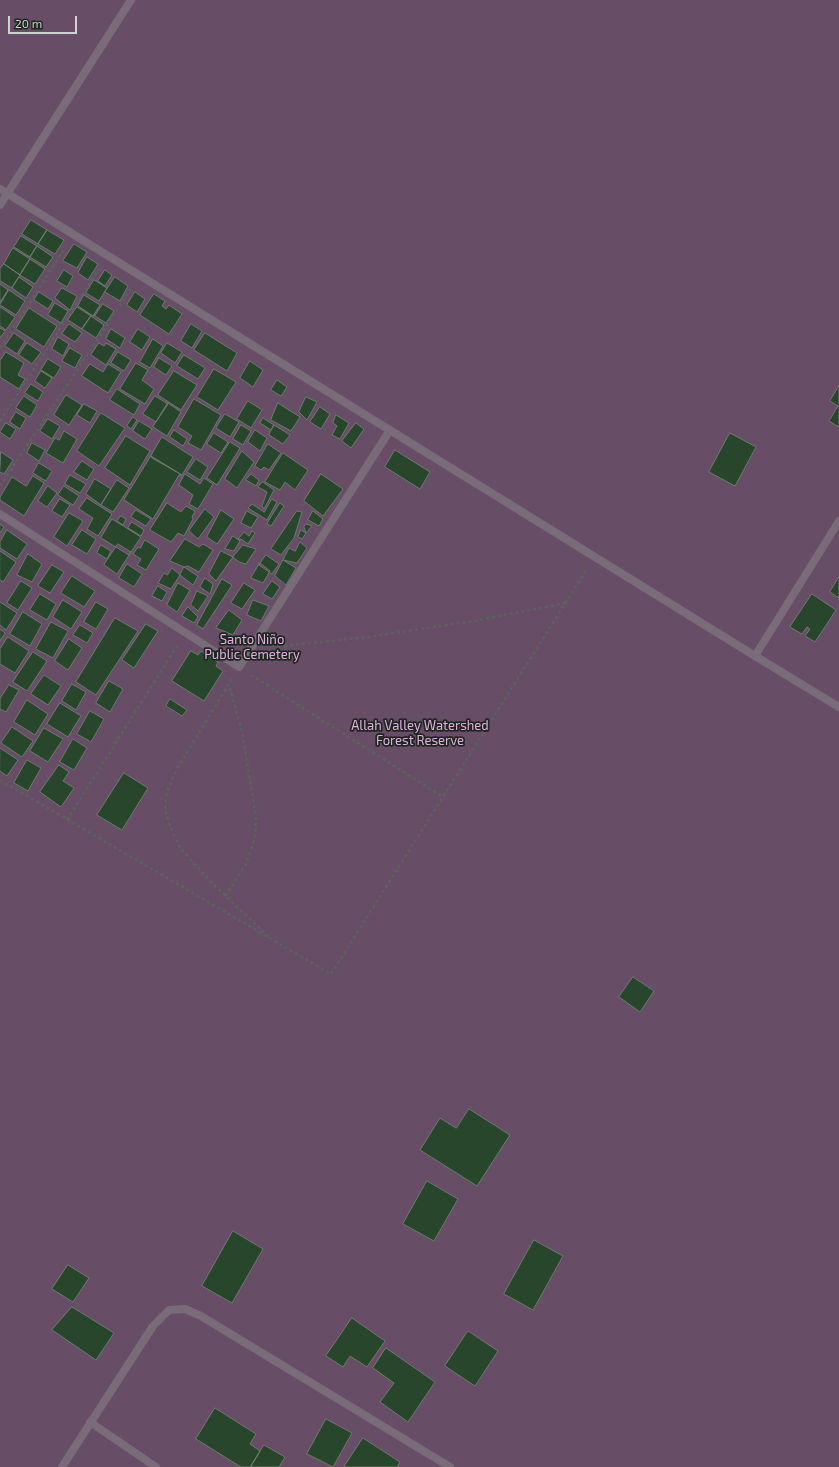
<!DOCTYPE html>
<meta charset="utf-8">
<style>
body{margin:0}
#map{position:relative;width:839px;height:1467px;overflow:hidden;background:#273128;font-family:"Exo 2",sans-serif}
canvas{display:block}
.scale{position:absolute;left:8px;top:16px;width:69px;height:18px;box-sizing:border-box;border:2px solid #ced4cf;border-top:0;padding-left:5px;font-size:12px;line-height:14px;white-space:nowrap;color:#ced4cf;-webkit-text-stroke:3px #1e271f;paint-order:stroke}
</style>
<div id="map">
<canvas width="839" height="1467"></canvas>
<div class="scale">20 m</div>
</div>
<script>
const context = document.querySelector('canvas').getContext('2d');
context.lineJoin = 'round';
function fillPath(path, color) { context.fillStyle = color; context.fill(path, 'evenodd'); }
function trace(path, color, width, dash) { context.strokeStyle = color; context.lineWidth = width; context.lineCap = dash ? 'butt' : 'round'; context.setLineDash(dash || []); context.stroke(path); }
function write(font, color, halo, rows, align = 'center') {
  context.font = font + ' "Exo 2",sans-serif'; context.lineWidth = 3.5; context.setLineDash([]); context.textBaseline = 'middle'; context.strokeStyle = halo; context.fillStyle = color; for (const [text, x, y, turn = 0] of rows) {
    context.save(); context.translate(x, y); context.rotate((+turn || 0) * Math.PI / 180); context.textAlign = isNaN(turn) ? turn : align; if (halo) context.strokeText(text, 0, 0); context.fillText(text, 0, 0); context.restore();
  }
}
fillPath(new Path2D(`
 M 0,0 L 839,0 L 839,1467 L 0,1467 Z`), '#674d66');
const building = new Path2D(`
 M 31,220 L 47,230 L 38,244 L 22,234 Z
 M 47,230 L 64,240 L 55,254 L 38,244 Z
 M 21,236 L 37,246 L 30,257 L 14,247 Z
 M 74,244 L 87,252 L 77,268 L 63,261 Z
 M 37,246 L 53,257 L 46,267 L 30,257 Z
 M 13,248 L 30,259 L 20,275 L 4,264 Z
 M 87,257 L 98,264 L 88,280 L 78,273 Z
 M 30,259 L 45,269 L 35,284 L 20,275 Z
 M 4,264 L 20,275 L 12,288 L 0,281 L 0,269 Z
 M 64,270 L 73,276 L 67,287 L 57,281 Z
 M 105,270 L 112,275 L 105,286 L 98,281 Z
 M 19,277 L 33,287 L 26,298 L 12,288 Z
 M 115,277 L 128,286 L 120,301 L 105,292 Z
 M 94,280 L 107,288 L 99,301 L 86,293 Z
 M 0,284 L 8,290 L 0,302 Z
 M 62,288 L 77,296 L 70,310 L 55,298 Z
 M 9,290 L 25,301 L 16,315 L 0,305 Z
 M 39,292 L 53,301 L 48,309 L 34,300 Z
 M 135,292 L 145,299 L 137,312 L 127,305 Z
 M 154,294 L 165,301 L 162,306 L 166,309 L 169,305 L 182,314 L 169,334 L 140,315 Z
 M 84,295 L 100,305 L 93,316 L 78,306 Z
 M 55,303 L 68,311 L 61,323 L 48,315 Z
 M 103,304 L 114,311 L 106,323 L 95,316 Z
 M 0,307 L 15,317 L 6,330 L 0,326 Z
 M 77,307 L 91,316 L 82,329 L 68,320 Z
 M 29,308 L 57,326 L 44,347 L 16,329 Z
 M 91,316 L 104,325 L 96,338 L 82,329 Z
 M 69,324 L 82,333 L 75,342 L 62,334 Z
 M 191,324 L 202,331 L 192,348 L 181,341 Z
 M 0,328 L 5,331 L 0,338 Z
 M 111,329 L 125,338 L 120,348 L 106,339 Z
 M 138,329 L 150,337 L 142,350 L 130,342 Z
 M 14,333 L 25,341 L 17,354 L 5,346 Z
 M 205,333 L 237,353 L 227,371 L 194,350 Z
 M 58,337 L 69,344 L 63,356 L 52,349 Z
 M 153,339 L 163,346 L 150,368 L 140,362 Z
 M 27,343 L 41,352 L 32,364 L 19,355 Z
 M 99,343 L 104,346 L 106,343 L 116,349 L 106,365 L 91,355 Z
 M 167,343 L 182,352 L 175,363 L 161,353 Z
 M 70,348 L 82,355 L 75,368 L 62,361 Z
 M 6,352 L 24,363 L 18,375 L 25,379 L 19,389 L 0,377 L 0,361 Z
 M 118,352 L 131,360 L 124,371 L 111,363 Z
 M 184,355 L 205,368 L 198,379 L 177,366 Z
 M 159,358 L 172,366 L 166,375 L 154,367 Z
 M 48,359 L 61,367 L 54,378 L 41,370 Z
 M 250,361 L 263,370 L 253,387 L 240,378 Z
 M 136,363 L 148,370 L 142,380 L 154,389 L 145,404 L 120,389 Z
 M 90,364 L 103,372 L 108,364 L 121,372 L 108,393 L 82,376 Z
 M 214,369 L 236,382 L 218,410 L 197,397 Z
 M 41,371 L 52,378 L 45,388 L 35,381 Z
 M 174,371 L 197,385 L 181,410 L 158,395 Z
 M 277,380 L 287,387 L 281,396 L 271,390 Z
 M 31,384 L 43,392 L 38,401 L 25,393 Z
 M 839,386 L 839,427 L 829,421 L 838,406 L 830,401 Z
 M 117,389 L 140,404 L 134,415 L 110,400 Z
 M 66,395 L 82,405 L 69,425 L 54,415 Z
 M 24,396 L 37,405 L 30,417 L 16,408 Z
 M 155,396 L 168,404 L 156,422 L 143,414 Z
 M 306,397 L 317,402 L 307,420 L 299,412 Z
 M 194,399 L 221,415 L 201,450 L 188,443 L 192,436 L 178,427 Z
 M 248,401 L 262,410 L 251,428 L 237,419 Z
 M 168,403 L 181,412 L 167,436 L 153,427 Z
 M 278,403 L 300,417 L 291,431 L 271,420 Z
 M 84,404 L 97,411 L 90,423 L 77,415 Z
 M 320,407 L 330,414 L 321,429 L 310,422 Z
 M 16,412 L 26,418 L 20,429 L 10,422 Z
 M 101,413 L 125,428 L 99,466 L 77,451 Z
 M 225,414 L 239,422 L 230,437 L 216,428 Z
 M 336,415 L 349,423 L 340,439 L 332,435 L 337,426 L 333,423 Z
 M 133,417 L 137,420 L 131,429 L 127,426 Z
 M 263,418 L 274,425 L 271,430 L 260,423 Z
 M 48,419 L 60,426 L 52,439 L 40,431 Z
 M 139,421 L 152,429 L 145,439 L 133,431 Z
 M 6,423 L 16,429 L 10,439 L 0,432 Z
 M 356,423 L 364,429 L 351,448 L 342,441 Z
 M 241,425 L 251,431 L 243,445 L 233,439 Z
 M 274,425 L 290,435 L 283,444 L 269,435 Z
 M 174,430 L 187,439 L 183,446 L 170,437 Z
 M 255,430 L 267,438 L 260,451 L 248,442 Z
 M 64,431 L 77,439 L 63,463 L 46,453 L 55,438 L 59,440 Z
 M 214,433 L 228,442 L 221,453 L 207,444 Z
 M 730,433 L 756,447 L 735,486 L 709,472 Z
 M 126,436 L 150,451 L 130,485 L 105,468 Z
 M 162,437 L 193,457 L 182,475 L 151,456 Z
 M 230,442 L 240,448 L 217,485 L 207,478 Z
 M 32,443 L 45,450 L 39,461 L 27,453 Z
 M 268,444 L 281,453 L 269,470 L 264,467 L 261,470 L 255,466 Z
 M 395,450 L 430,472 L 420,489 L 385,467 Z
 M 242,451 L 254,462 L 237,488 L 225,479 Z
 M 1,452 L 13,460 L 4,474 L 0,472 Z
 M 283,453 L 308,470 L 295,490 L 285,482 L 280,490 L 265,482 Z
 M 151,456 L 152,458 L 182,475 L 179,475 L 153,519 L 124,500 Z
 M 196,459 L 208,467 L 200,480 L 187,472 Z
 M 82,461 L 94,469 L 87,480 L 74,472 Z
 M 39,463 L 52,471 L 46,481 L 33,473 Z
 M 185,474 L 200,484 L 204,478 L 213,484 L 198,509 L 189,504 L 193,495 L 179,485 Z
 M 251,474 L 259,480 L 256,486 L 246,480 Z
 M 321,474 L 343,489 L 323,516 L 304,501 Z
 M 70,475 L 86,484 L 80,493 L 65,484 Z
 M 33,476 L 44,483 L 24,516 L 0,500 L 0,497 L 12,477 L 26,486 Z
 M 95,479 L 111,489 L 101,505 L 86,494 Z
 M 117,480 L 129,488 L 113,512 L 101,505 Z
 M 263,482 L 274,490 L 264,509 L 262,506 L 267,492 L 258,487 Z
 M 48,486 L 57,493 L 47,507 L 38,501 Z
 M 64,486 L 79,496 L 73,505 L 58,495 Z
 M 87,498 L 112,514 L 98,536 L 87,529 L 93,518 L 79,509 Z
 M 60,499 L 70,505 L 62,517 L 52,511 Z
 M 272,499 L 277,502 L 267,520 L 248,508 L 252,504 L 264,512 Z
 M 167,503 L 181,512 L 186,506 L 195,511 L 192,517 L 193,519 L 184,536 L 178,533 L 171,542 L 150,530 Z
 M 280,503 L 284,506 L 271,526 L 267,524 Z
 M 205,509 L 214,517 L 198,539 L 189,531 Z
 M 136,510 L 151,519 L 146,526 L 131,517 Z
 M 221,510 L 234,519 L 217,544 L 207,537 Z
 M 247,511 L 258,517 L 251,528 L 241,523 Z
 M 297,511 L 302,512 L 294,538 L 281,555 L 271,549 Z
 M 313,511 L 323,519 L 319,526 L 308,520 Z
 M 69,513 L 83,521 L 67,546 L 54,537 Z
 M 121,516 L 126,519 L 123,525 L 117,521 Z
 M 112,519 L 141,537 L 129,555 L 101,538 Z
 M 132,522 L 144,530 L 141,536 L 128,528 Z
 M 0,524 L 4,527 L 0,533 Z
 M 306,524 L 312,526 L 306,533 L 304,527 Z
 M 7,530 L 27,544 L 17,559 L 0,548 L 0,542 Z
 M 82,530 L 96,539 L 87,554 L 72,545 Z
 M 301,530 L 306,533 L 302,539 L 298,537 Z
 M 252,531 L 255,533 L 248,544 L 241,539 L 238,539 L 244,532 L 249,536 Z
 M 233,536 L 240,541 L 234,551 L 225,549 Z
 M 185,539 L 199,547 L 203,544 L 213,550 L 199,572 L 188,566 L 184,567 L 170,561 Z
 M 145,540 L 159,549 L 146,570 L 137,565 L 141,559 L 133,554 L 138,547 L 140,548 Z
 M 300,542 L 307,548 L 297,563 L 283,560 L 289,548 L 295,551 Z
 M 118,544 L 131,552 L 117,574 L 104,565 Z
 M 101,545 L 111,551 L 107,559 L 97,553 Z
 M 243,545 L 256,549 L 246,564 L 239,562 L 233,557 Z
 M 0,551 L 16,562 L 3,582 L 0,580 Z
 M 221,551 L 233,557 L 216,581 L 209,574 Z
 M 28,554 L 42,564 L 32,582 L 17,575 Z
 M 266,555 L 279,564 L 272,574 L 259,565 Z
 M 283,560 L 296,568 L 286,585 L 275,576 Z
 M 260,563 L 270,571 L 263,583 L 251,578 Z
 M 127,564 L 142,574 L 134,587 L 119,578 Z
 M 52,565 L 64,572 L 50,593 L 38,586 Z
 M 184,567 L 198,576 L 193,585 L 180,575 Z
 M 172,568 L 180,575 L 171,589 L 158,583 L 164,573 L 167,575 Z
 M 72,576 L 95,591 L 84,607 L 61,593 Z
 M 839,577 L 839,598 L 830,592 Z
 M 205,578 L 213,584 L 210,594 L 200,587 Z
 M 222,579 L 232,585 L 203,629 L 197,625 Z
 M 21,581 L 32,588 L 18,610 L 7,603 Z
 M 272,581 L 280,587 L 272,599 L 263,594 Z
 M 178,583 L 190,590 L 177,612 L 167,605 Z
 M 244,583 L 255,590 L 242,609 L 231,603 Z
 M 158,586 L 167,592 L 162,601 L 152,596 Z
 M 197,591 L 208,596 L 198,611 L 191,605 Z
 M 40,594 L 56,604 L 47,620 L 30,610 Z
 M 812,594 L 836,610 L 815,642 L 805,636 L 810,629 L 807,627 L 802,634 L 790,627 Z
 M 63,600 L 82,612 L 71,629 L 53,617 Z
 M 253,600 L 269,606 L 261,621 L 247,615 Z
 M 0,602 L 17,613 L 6,630 L 0,625 Z
 M 96,602 L 108,609 L 96,629 L 84,622 Z
 M 188,607 L 198,617 L 194,623 L 182,616 Z
 M 229,610 L 242,620 L 233,635 L 216,628 Z
 M 23,612 L 42,624 L 30,646 L 10,634 Z
 M 115,618 L 138,631 L 96,695 L 76,682 Z
 M 51,622 L 68,631 L 53,658 L 36,649 Z
 M 146,624 L 158,631 L 134,668 L 122,660 Z
 M 80,625 L 93,633 L 87,643 L 73,635 Z
 M 0,629 L 5,633 L 0,641 Z
 M 8,637 L 29,651 L 15,673 L 0,664 L 0,649 Z
 M 69,639 L 82,648 L 68,670 L 55,661 Z
 M 191,651 L 198,655 L 201,651 L 218,662 L 216,666 L 223,671 L 204,701 L 172,681 Z
 M 33,652 L 47,661 L 27,691 L 13,682 Z
 M 44,675 L 61,686 L 48,705 L 31,694 Z
 M 109,681 L 123,689 L 110,712 L 96,703 Z
 M 72,684 L 86,692 L 76,710 L 62,701 Z
 M 9,685 L 19,690 L 6,712 L 0,709 L 0,699 Z
 M 170,699 L 187,710 L 182,716 L 166,706 Z
 M 27,700 L 48,714 L 35,735 L 14,722 Z
 M 60,703 L 81,716 L 68,737 L 47,724 Z
 M 90,711 L 104,719 L 91,742 L 77,734 Z
 M 12,727 L 33,741 L 22,757 L 1,743 Z
 M 44,728 L 63,739 L 48,762 L 30,751 Z
 M 73,739 L 87,748 L 74,770 L 60,762 Z
 M 0,748 L 18,760 L 7,776 L 0,771 Z
 M 27,760 L 41,768 L 28,791 L 14,783 Z
 M 59,765 L 69,772 L 63,781 L 74,788 L 61,807 L 40,792 Z
 M 124,773 L 148,788 L 122,830 L 97,815 Z
 M 633,977 L 654,991 L 640,1012 L 619,997 Z
 M 469,1109 L 510,1135 L 477,1186 L 420,1150 L 440,1118 L 456,1128 Z
 M 427,1181 L 458,1199 L 434,1241 L 403,1224 Z
 M 233,1231 L 263,1249 L 232,1303 L 202,1286 Z
 M 534,1240 L 563,1256 L 533,1310 L 504,1294 Z
 M 68,1265 L 89,1278 L 73,1302 L 52,1289 Z
 M 72,1307 L 114,1333 L 96,1360 L 52,1330 Z
 M 352,1318 L 385,1341 L 367,1367 L 350,1356 L 343,1367 L 326,1356 Z
 M 468,1331 L 498,1351 L 475,1386 L 445,1366 Z
 M 386,1348 L 435,1382 L 408,1422 L 380,1402 L 394,1383 L 373,1368 Z
 M 215,1408 L 256,1434 L 250,1444 L 260,1451 L 250,1467 L 241,1467 L 196,1439 Z
 M 326,1419 L 352,1433 L 333,1467 L 307,1454 Z
 M 363,1438 L 400,1462 L 397,1467 L 344,1467 Z
 M 264,1445 L 285,1457 L 279,1467 L 251,1467 Z`);
fillPath(building, '#27462b');
trace(building, '#6e796f', 1);
trace(new Path2D(`
 M 0,348 L 65,248
 M 0,421 L 99,269
 M 0,486 L 131,289
 M 272,647 L 368,637 L 474,621 L 565,603
 M 251,675 L 443,797
 M 232,679 L 178,767 L 167,791 L 165,809 L 170,826 L 180,848 L 215,886 L 269,937
 M 0,780 L 331,974 L 587,569
 M 67,820 L 177,646
 M 225,896 L 246,864 L 255,838 L 256,817 L 242,732 L 229,684`), '#5b635c', 2.5, [3, 3]);
trace(new Path2D(`
 M 0,514 L 239,667 L 390,430`), '#796b78', 8);
trace(new Path2D(`
 M 0,189 L 755,656 L 839,707
 M 0,205 L 131,0
 M 755,656 L 839,521
 M 90,1422 L 156,1467
 M 62,1467 L 153,1326 L 169,1310 L 185,1309 L 201,1316 L 450,1467`), '#796b78', 8);
write('13px', '#e4b0e2', '#1e271f', [
 ["Santo Niño",252,640],
 ["Public Cemetery",252,655],
 ["Allah Valley Watershed",420,726],
 ["Forest Reserve",420,741]
]);
</script>
